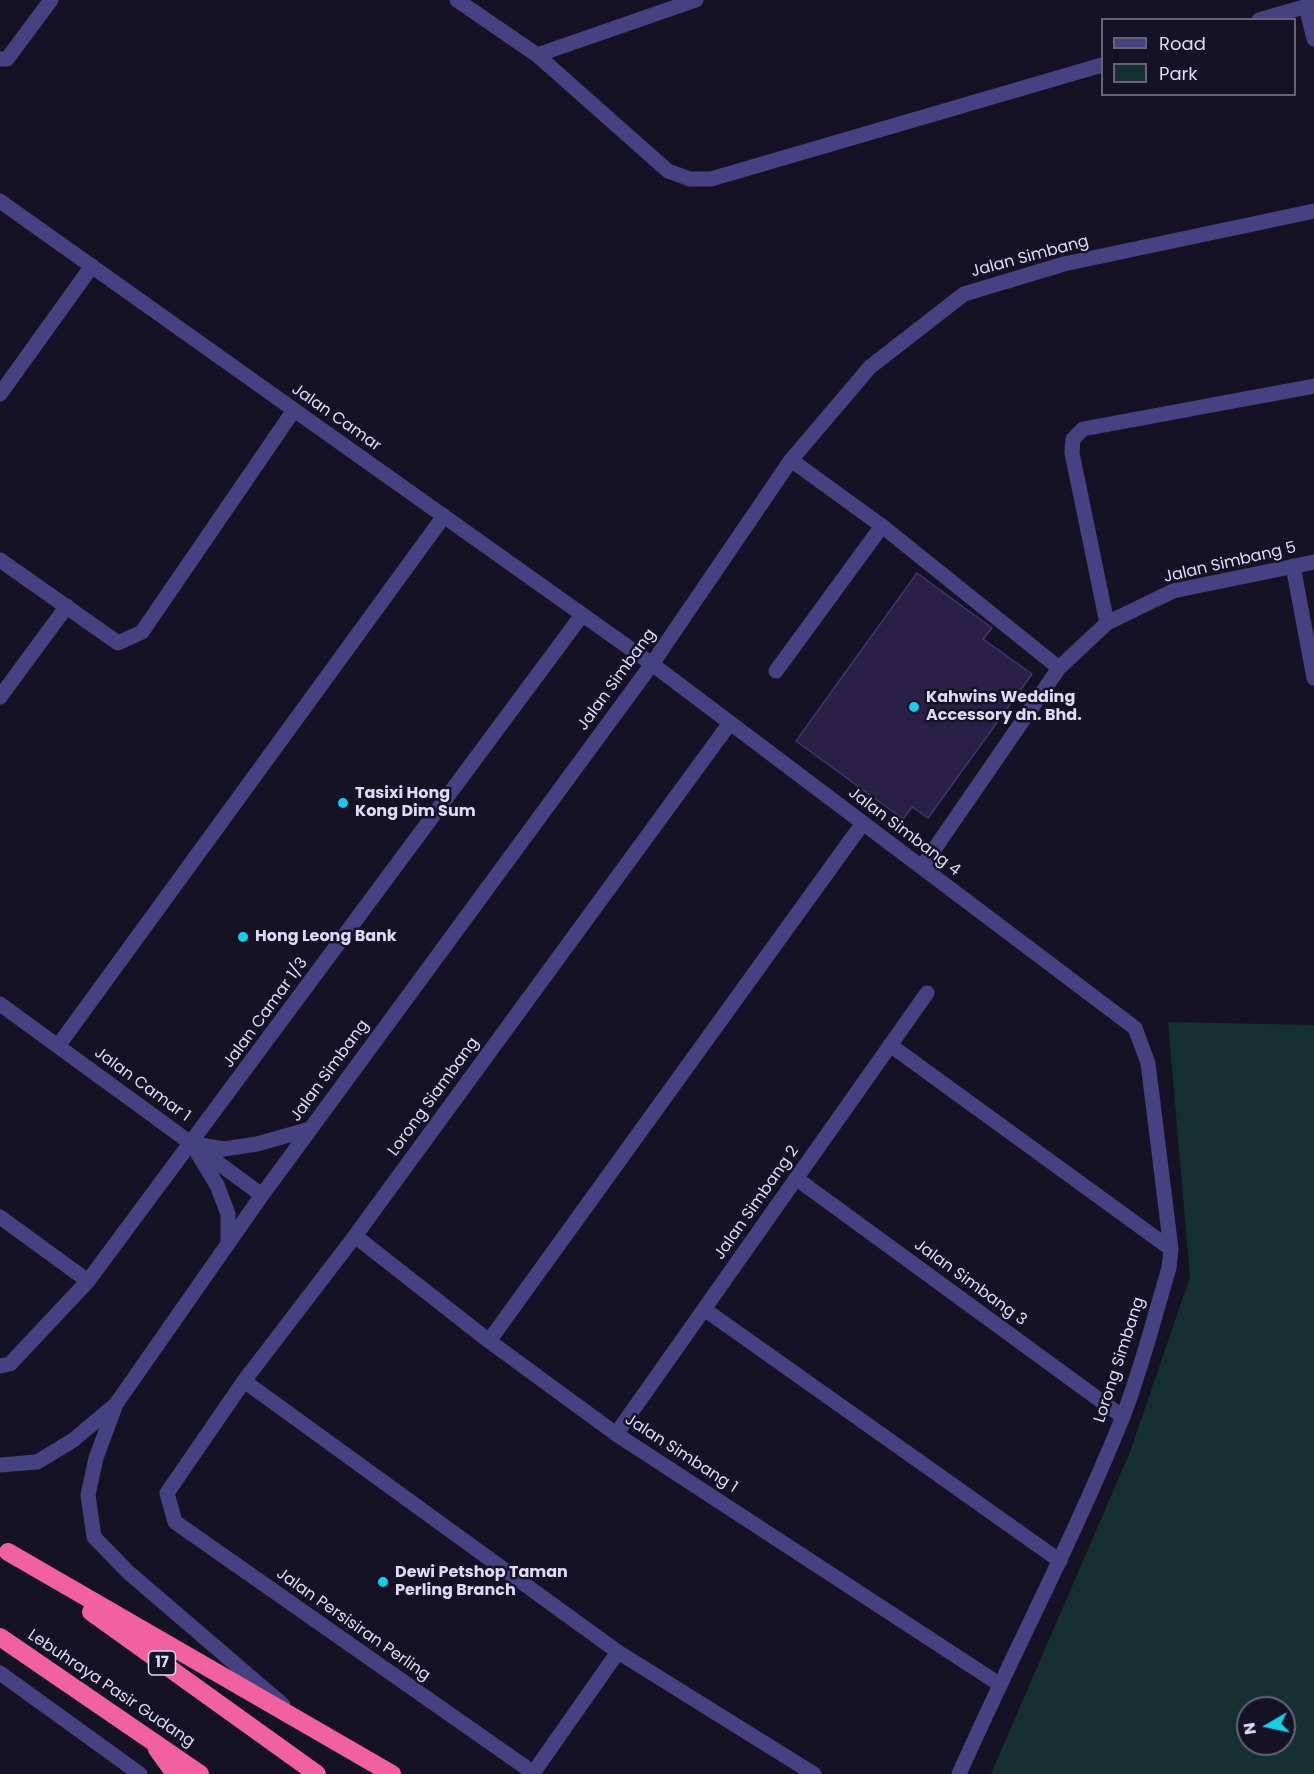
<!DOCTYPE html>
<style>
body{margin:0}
#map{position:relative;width:1314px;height:1774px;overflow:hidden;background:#161226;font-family:Poppins,sans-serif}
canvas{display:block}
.legend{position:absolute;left:1101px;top:18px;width:195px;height:78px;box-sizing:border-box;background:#161226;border:2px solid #66627c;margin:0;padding:8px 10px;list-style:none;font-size:18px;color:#dfdafc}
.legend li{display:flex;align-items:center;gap:12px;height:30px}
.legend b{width:30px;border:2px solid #66627c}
.north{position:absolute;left:1236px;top:1696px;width:60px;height:60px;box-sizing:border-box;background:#161226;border:2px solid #66627c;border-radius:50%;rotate:261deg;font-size:16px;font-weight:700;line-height:24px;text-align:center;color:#dfdafc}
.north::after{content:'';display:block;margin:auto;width:21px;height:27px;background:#18cdea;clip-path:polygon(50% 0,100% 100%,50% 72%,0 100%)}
</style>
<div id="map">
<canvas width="1314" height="1774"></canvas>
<ul class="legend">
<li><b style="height:8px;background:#464181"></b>Road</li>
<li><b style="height:16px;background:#153030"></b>Park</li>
</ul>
<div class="north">N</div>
</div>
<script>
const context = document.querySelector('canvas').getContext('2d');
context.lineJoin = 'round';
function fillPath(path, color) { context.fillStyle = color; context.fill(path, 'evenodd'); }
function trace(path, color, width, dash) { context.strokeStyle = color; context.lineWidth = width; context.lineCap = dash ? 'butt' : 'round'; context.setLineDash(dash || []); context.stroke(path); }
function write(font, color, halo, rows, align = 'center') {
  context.font = font + ' Poppins,sans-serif'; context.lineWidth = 5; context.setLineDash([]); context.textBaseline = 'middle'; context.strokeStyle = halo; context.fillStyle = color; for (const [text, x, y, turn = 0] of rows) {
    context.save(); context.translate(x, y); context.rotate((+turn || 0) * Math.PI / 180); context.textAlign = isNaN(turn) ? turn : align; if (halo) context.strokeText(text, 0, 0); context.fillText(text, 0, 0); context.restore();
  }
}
fillPath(new Path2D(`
 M 1168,1022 L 1314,1025 L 1314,1774 L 991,1774 L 1130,1452 L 1190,1277 ZM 1248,1708 L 1284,1708 L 1284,1744 L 1248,1744 Z`), '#153030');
const building = new Path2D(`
 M 917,573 L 992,628 L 983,639 L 1032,674 L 928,818 L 912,807 L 903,819 L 796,741 Z`);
fillPath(building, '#292046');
trace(building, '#42346f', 1.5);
trace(new Path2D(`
 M 457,0 L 537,55 L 668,171 L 690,179 L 711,179 L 1102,65
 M 1306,6 L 1314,39
 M 1259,20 L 1314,4
 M 537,55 L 696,0
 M 0,59 L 7,59 L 51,0
 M 0,201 L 652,664 L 1135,1028 L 1148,1063 L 1171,1249 L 1169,1268 C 1154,1318 1141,1371 1122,1419 C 1073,1540 1012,1655 959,1774
 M 0,394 L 92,266
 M 791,460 L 882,526 L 1059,668
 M 0,560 L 118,643 L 142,632 L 294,410
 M 1293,566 L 1314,678
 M 1107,623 L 1072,453 L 1073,439 L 1083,429 L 1314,386
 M 776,671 L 882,526
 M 0,697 L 67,606
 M 922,867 L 1059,668 L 1107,623 L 1173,591 L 1314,562
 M 0,1004 L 262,1195
 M 890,1045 L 1171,1249
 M 58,1046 L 444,516
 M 195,1144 L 224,1149 L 257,1144 L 310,1129
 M 195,1149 L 217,1185 L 228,1214 L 228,1244
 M 797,1179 L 1123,1417
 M 0,1217 L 88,1281
 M 355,1236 L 489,1341 L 616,1434 L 999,1684
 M 704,1309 L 1060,1561
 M 489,1341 L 863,823
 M 0,1366 L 10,1364 L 88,1281 L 582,615
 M 244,1381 L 618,1652 L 814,1774
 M 616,1434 L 927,993
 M 0,1465 L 37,1462 L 72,1441 L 114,1406
 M 0,1673 L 140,1774
 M 283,1705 L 128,1572 L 94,1537 L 88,1495 L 96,1458 L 116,1404 L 262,1195 L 652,664 L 791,460 L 870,367 L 964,294 L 1064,264 L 1314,211
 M 533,1773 L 618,1652
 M 535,1774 L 175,1522 L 167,1493 L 244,1381 L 355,1236 L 730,723`), '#464181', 15);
trace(new Path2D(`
 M 8,1552 L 392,1774
 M 91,1612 L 317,1774
 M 0,1637 L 200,1774
 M 157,1749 L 175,1774`), '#f161a0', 18);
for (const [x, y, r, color] of [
 [914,707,6,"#18cdea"],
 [343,803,6,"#18cdea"],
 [243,937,6,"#18cdea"],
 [383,1582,6,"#18cdea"]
]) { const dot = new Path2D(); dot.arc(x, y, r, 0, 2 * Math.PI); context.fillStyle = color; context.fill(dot); trace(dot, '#161226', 2); }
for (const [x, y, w] of [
 [162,1663,27]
]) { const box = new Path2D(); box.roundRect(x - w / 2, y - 12, w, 24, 4.5); context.fillStyle = '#161226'; context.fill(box); trace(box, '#dfdafc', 1.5); }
write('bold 15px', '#dfdafc', null, [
 ["17",162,1663]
]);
write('16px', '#dfdafc', '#161226', [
 ["Jalan Simbang",1030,257,-15],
 ["Jalan Camar",336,418,35],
 ["Jalan Simbang 5",1230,563,-13],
 ["Jalan Simbang",617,680,-54],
 ["Jalan Simbang 4",904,832,37],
 ["Jalan Camar 1/3",266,1013,-54],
 ["Jalan Simbang",330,1071,-54],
 ["Jalan Camar 1",142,1085,36],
 ["Lorong Siambang",434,1097,-54],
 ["Jalan Simbang 2",757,1203,-55],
 ["Jalan Simbang 3",970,1283,36],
 ["Lorong Simbang",1120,1360,-72],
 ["Jalan Simbang 1",681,1454,33],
 ["Jalan Persisiran Perling",353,1625,35],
 ["Lebuhraya Pasir Gudang",111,1689,34]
]);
write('bold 16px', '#dfdafc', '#161226', [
 ["Kahwins Wedding",926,698],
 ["Accessory dn. Bhd.",926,716],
 ["Tasixi Hong",355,794],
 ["Kong Dim Sum",355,812],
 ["Hong Leong Bank",255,937],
 ["Dewi Petshop Taman",395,1573],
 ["Perling Branch",395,1591]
], 'left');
</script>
